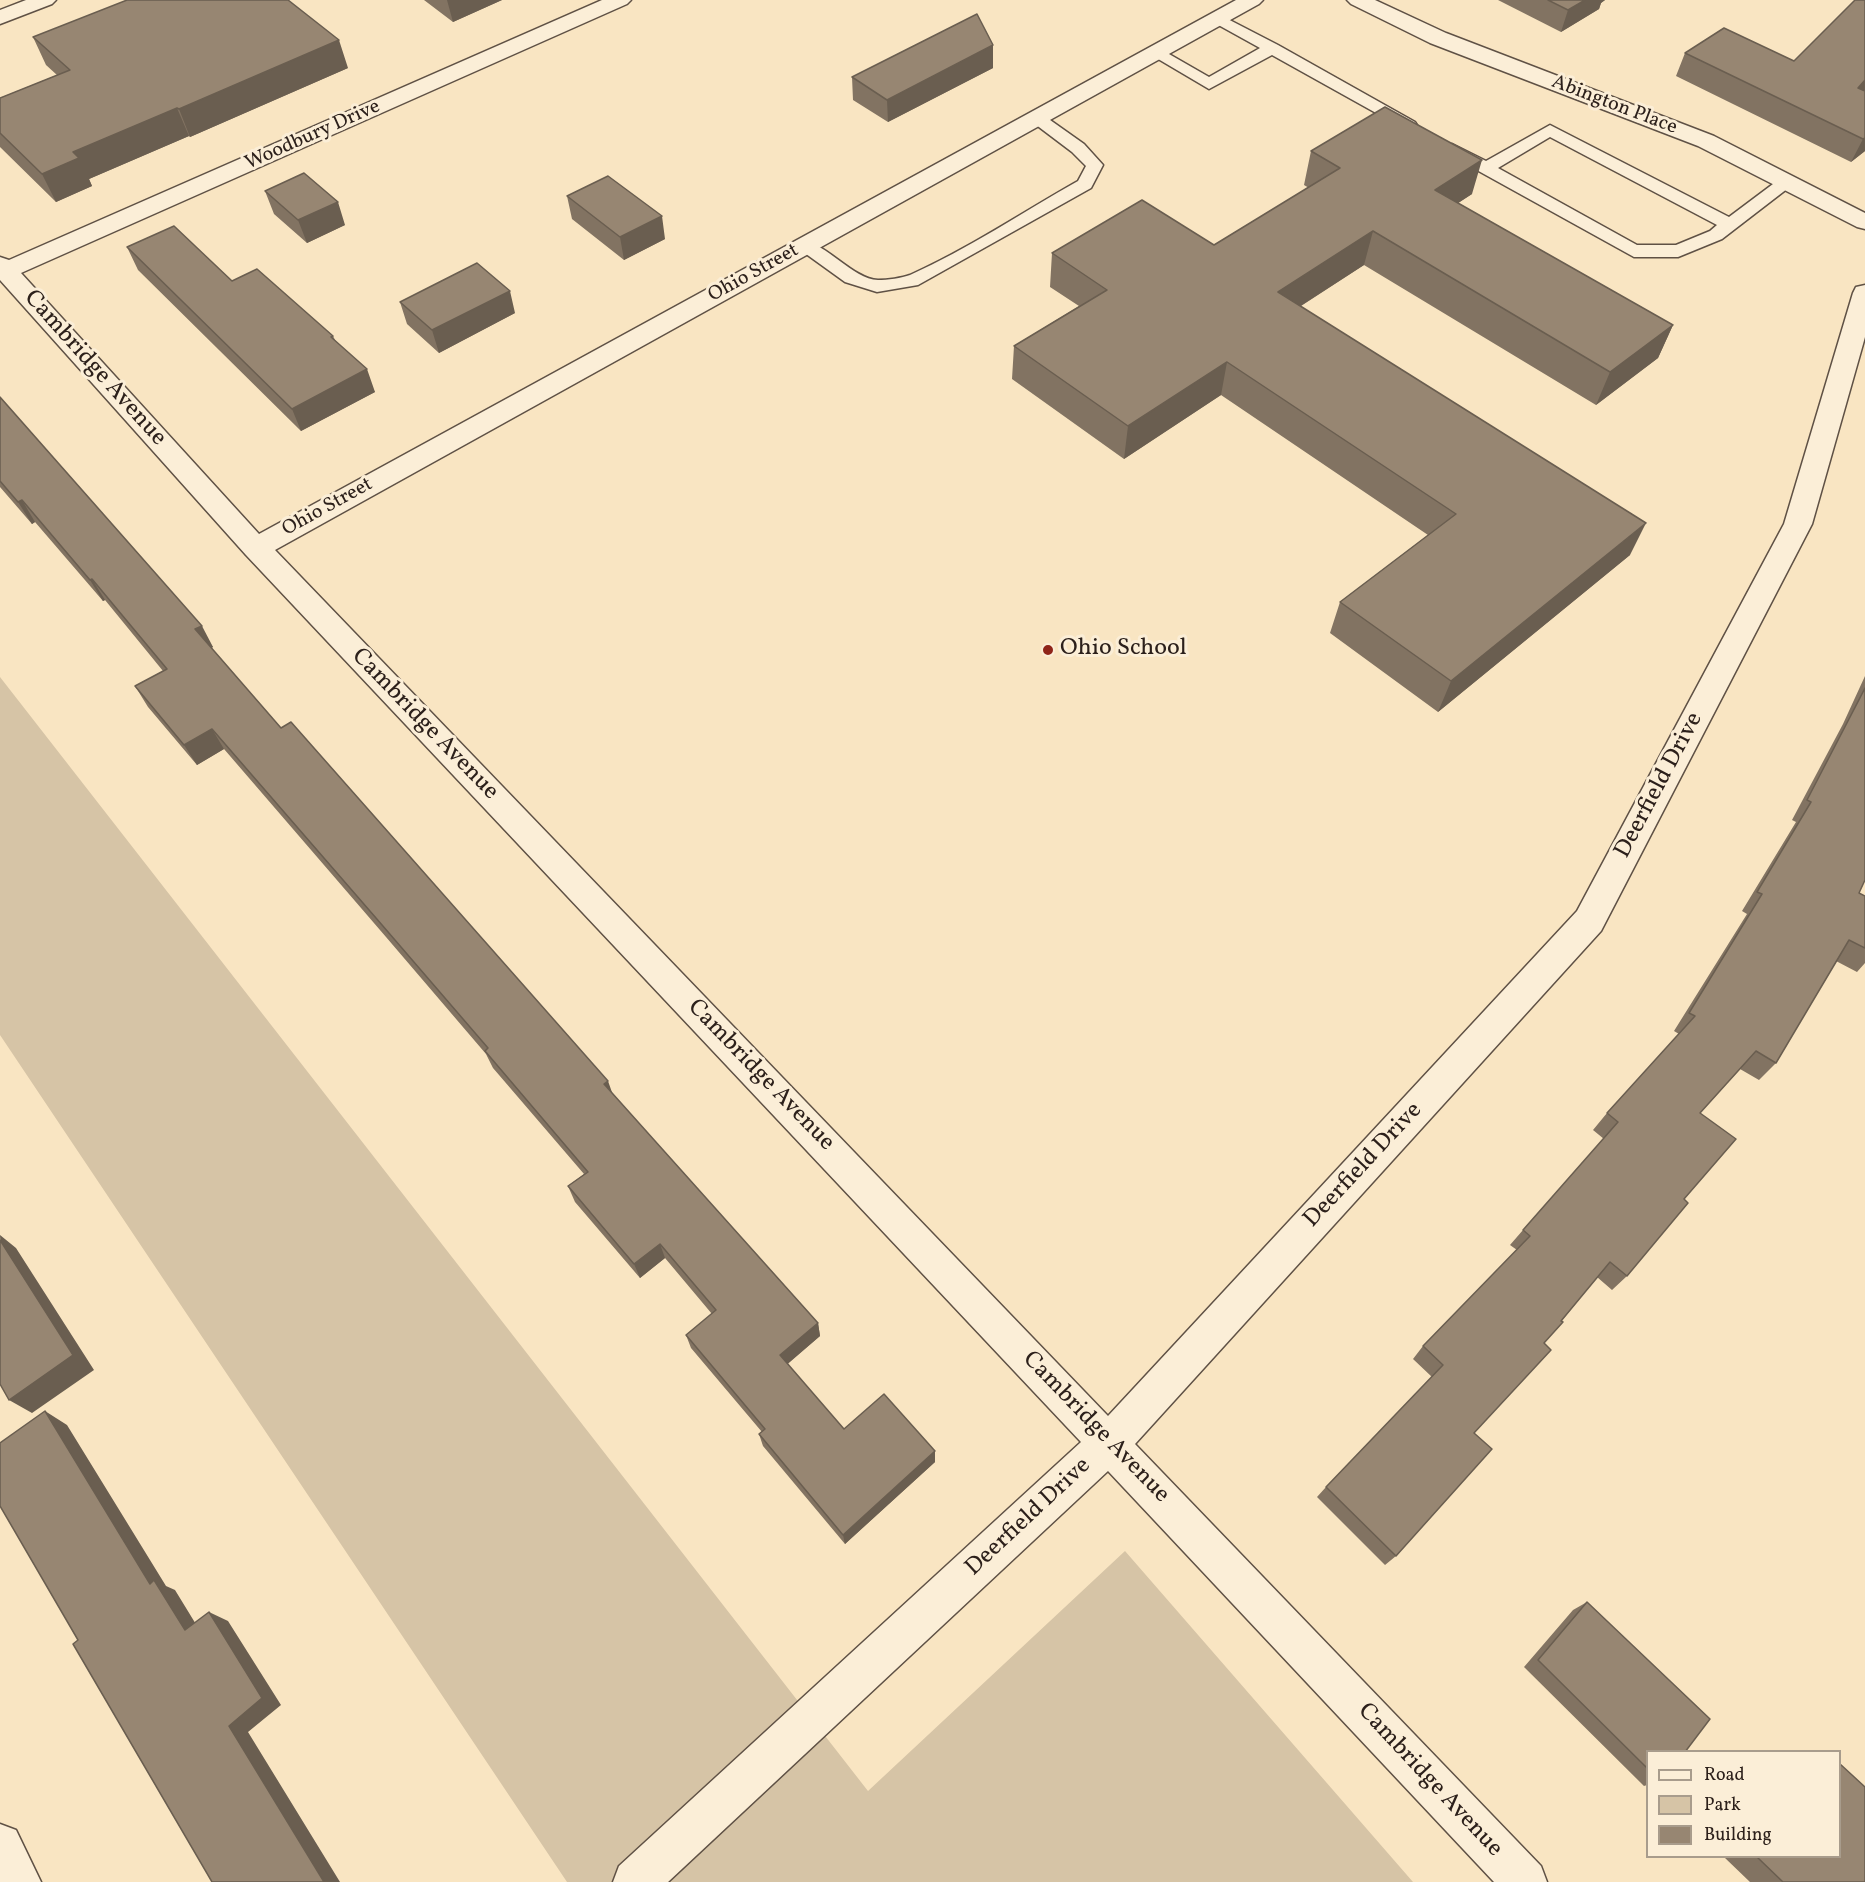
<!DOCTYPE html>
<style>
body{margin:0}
#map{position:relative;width:1865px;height:1882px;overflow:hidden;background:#f9e5c2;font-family:Vollkorn,serif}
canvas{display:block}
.legend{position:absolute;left:1646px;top:1750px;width:195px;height:108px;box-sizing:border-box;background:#fbeed7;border:2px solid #a89c8c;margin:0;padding:8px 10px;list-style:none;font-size:18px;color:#2c201b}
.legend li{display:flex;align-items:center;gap:12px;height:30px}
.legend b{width:30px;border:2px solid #a89c8c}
</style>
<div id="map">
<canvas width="1865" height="1882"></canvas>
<ul class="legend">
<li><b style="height:8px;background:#fbeed7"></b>Road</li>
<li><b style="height:16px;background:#d6c4a6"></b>Park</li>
<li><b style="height:16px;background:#978672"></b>Building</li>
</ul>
</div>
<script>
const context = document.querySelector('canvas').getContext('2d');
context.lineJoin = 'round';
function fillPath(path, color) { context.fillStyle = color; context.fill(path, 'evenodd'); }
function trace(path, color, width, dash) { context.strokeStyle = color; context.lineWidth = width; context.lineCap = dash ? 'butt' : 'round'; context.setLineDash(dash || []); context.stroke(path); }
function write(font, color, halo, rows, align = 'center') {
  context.font = font + ' Vollkorn,serif'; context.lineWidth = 6; context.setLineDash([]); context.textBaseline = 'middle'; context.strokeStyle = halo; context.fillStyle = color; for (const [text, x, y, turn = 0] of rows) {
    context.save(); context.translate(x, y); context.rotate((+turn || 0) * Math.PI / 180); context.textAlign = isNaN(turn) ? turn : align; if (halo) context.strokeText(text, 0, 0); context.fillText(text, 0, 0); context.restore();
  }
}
fillPath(new Path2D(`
 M 0,677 L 868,1791 L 1125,1551 L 1413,1882 L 567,1882 L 0,1035 Z`), '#d6c4a6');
const service = new Path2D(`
 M 1218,14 L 1278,45 L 1415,122 L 1417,125 L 1415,128 L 1403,128 L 1272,55 L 1209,89 L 1148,53 L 1150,50 L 1162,50 L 1209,77 L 1260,48 L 1213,22 L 1210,19 Z
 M 1037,113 L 1043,115 L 1084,144 L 1103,165 L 1091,188 L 918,285 L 877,292 L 845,282 L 795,246 L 798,242 C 821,236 851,279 878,280 C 887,280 902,278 910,275 C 968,249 1023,212 1078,181 L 1086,166 L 1072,152 L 1031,121 L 1029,118 L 1031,115 Z
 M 1550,125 L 1729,217 L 1781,178 L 1793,178 L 1796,182 L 1722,239 L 1678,257 L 1634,257 L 1446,153 L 1444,149 L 1452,144 L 1486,161 ZM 1550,137 L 1717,225 L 1710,231 L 1676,245 L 1637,245 L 1498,168 Z`);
const minor = new Path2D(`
 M 26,0 L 56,0 L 52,4 L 0,24 L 0,10 Z
 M 602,0 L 631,0 L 627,4 L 21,273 L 259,534 L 1236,0 L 1263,0 L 1259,4 L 275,550 L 1108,1416 L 1577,911 L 1784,524 L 1853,293 L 1856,287 L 1865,285 L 1865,337 L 1812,524 L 1601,931 L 1135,1444 L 1541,1866 L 1547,1882 L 1494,1882 L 1108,1471 L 668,1882 L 613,1882 L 619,1866 L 1081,1442 L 246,555 L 0,280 L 0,257 L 9,260 Z
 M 1347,0 L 1375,0 L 1446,33 L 1714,136 L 1865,213 L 1865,229 L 1857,227 L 1698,146 L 1430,43 L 1351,4 Z
 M 0,1824 L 16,1830 L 41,1882 L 0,1882 Z`);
trace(service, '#5f5145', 3);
trace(minor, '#5f5145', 3);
fillPath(service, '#fbeed7');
fillPath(minor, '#fbeed7');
fillPath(new Path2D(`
 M 424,0 L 502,0 L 453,22 Z
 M 1498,0 L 1605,0 L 1601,3 L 1599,9 L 1561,32 Z
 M 1865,0 L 1865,151 L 1851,162 L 1676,76 L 1685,53 L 1794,61 Z
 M 33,37 L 348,68 L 190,137 L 189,136 L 89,179 L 92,186 L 56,202 L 0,147 L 0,98 L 57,75 L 46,65 Z
 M 993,45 L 993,68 L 888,122 L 853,100 L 852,77 Z
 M 1311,151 L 1472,194 L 1458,203 L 1673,325 L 1658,358 L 1596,405 L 1364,265 L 1301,306 L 1630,555 L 1438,712 L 1330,633 L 1340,602 L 1428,535 L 1221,395 L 1124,459 L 1012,379 L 1014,346 L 1079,306 L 1050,287 L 1052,253 L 1214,245 L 1309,188 L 1304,185 Z
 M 265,191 L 345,225 L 307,243 L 274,214 Z
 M 567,196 L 665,239 L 624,260 L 572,219 Z
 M 127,247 L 232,281 L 333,336 L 335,340 L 375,392 L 301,431 L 138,270 Z
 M 400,302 L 515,313 L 439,353 L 407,324 Z
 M 0,397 L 213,647 L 211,648 L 281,728 L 818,1323 L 820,1336 L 787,1364 L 844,1429 L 935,1451 L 935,1462 L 845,1544 L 763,1446 L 759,1434 L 762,1432 L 691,1348 L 686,1335 L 712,1314 L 665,1258 L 640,1278 L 575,1202 L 568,1186 L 584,1174 L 493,1068 L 486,1054 L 386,937 L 224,749 L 197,765 L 148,707 L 135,686 L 163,671 L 105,600 L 103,601 L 35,522 L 32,524 L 0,487 Z
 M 1865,676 L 1865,880 L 1859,893 L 1865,896 L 1865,963 L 1857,972 L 1836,961 L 1776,1063 L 1759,1080 L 1740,1069 L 1700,1113 L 1684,1199 L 1627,1276 L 1612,1290 L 1597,1277 L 1544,1343 L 1474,1433 L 1396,1556 L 1385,1565 L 1317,1497 L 1326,1487 L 1432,1377 L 1413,1359 L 1423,1346 L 1517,1250 L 1510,1245 L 1523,1230 L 1604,1139 L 1593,1130 L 1607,1113 L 1679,1034 L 1674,1031 L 1747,914 L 1742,911 L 1796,822 L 1792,820 L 1843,724 Z
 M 1587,1602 L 1647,1752 L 1647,1785 L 1644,1786 L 1524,1667 L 1573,1610 Z
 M 1726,1857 L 1839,1857 L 1865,1882 L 1750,1882 L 1725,1858 Z`), '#827362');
fillPath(new Path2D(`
 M 447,0 L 502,0 L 453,22 Z
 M 1585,0 L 1605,0 L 1601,3 L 1599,9 L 1561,32 L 1568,10 Z
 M 339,40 L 348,68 L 190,137 L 179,109 Z
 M 993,45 L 993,68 L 888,122 L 887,100 Z
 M 1865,80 L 1865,91 L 1858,88 Z
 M 177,108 L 189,136 L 89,179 L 92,186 L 56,202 L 42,174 L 73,152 Z
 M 1865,138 L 1865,151 L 1851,162 L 1863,139 Z
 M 1482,160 L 1472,194 L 1426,224 L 1435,190 Z
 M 338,202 L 345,225 L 307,243 L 298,220 Z
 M 662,216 L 665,239 L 624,260 L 620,237 Z
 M 1373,231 L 1364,265 L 1271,325 L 1278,292 Z
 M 510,291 L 515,313 L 439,353 L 432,330 Z
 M 1673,325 L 1658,358 L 1596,405 L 1610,372 Z
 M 1227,362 L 1221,395 L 1124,459 L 1128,426 Z
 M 367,369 L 375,392 L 301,431 L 292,409 Z
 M 22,500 L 35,522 L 32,524 L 18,502 Z
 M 1646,523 L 1630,555 L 1438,712 L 1451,681 Z
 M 92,579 L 105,600 L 103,601 L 90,580 Z
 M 202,626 L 213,647 L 206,651 L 195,629 Z
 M 212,729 L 224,749 L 197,765 L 184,745 Z
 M 608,1081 L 614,1098 L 604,1084 Z
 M 0,1235 L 16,1248 L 94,1370 L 32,1413 L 9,1400 Z
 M 660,1244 L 665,1258 L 640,1278 L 634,1264 Z
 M 818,1323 L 820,1336 L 783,1368 L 780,1355 Z
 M 45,1411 L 67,1425 L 166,1586 L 175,1590 L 205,1639 L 185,1630 L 150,1584 Z
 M 935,1451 L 935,1462 L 845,1544 L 843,1535 Z
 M 209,1612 L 228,1621 L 281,1705 L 248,1732 L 340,1882 L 324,1882 L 229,1726 Z`), '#6a5e50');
const building = new Path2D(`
 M 127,0 L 288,0 L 339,40 L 179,109 L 177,108 L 73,152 L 79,158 L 42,174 L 0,133 L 0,98 L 70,70 L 33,37 Z
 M 1548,0 L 1585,0 L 1568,10 Z
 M 1855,0 L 1865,0 L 1865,80 L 1858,88 L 1865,91 L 1865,138 L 1863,139 L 1685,53 L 1724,28 L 1794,61 Z
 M 977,14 L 993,45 L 887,100 L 852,77 Z
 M 1385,107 L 1482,160 L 1435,190 L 1673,325 L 1610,372 L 1373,231 L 1278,292 L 1646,523 L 1451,681 L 1340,602 L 1456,514 L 1227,362 L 1128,426 L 1014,346 L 1107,290 L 1052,253 L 1142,200 L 1214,245 L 1340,168 L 1311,151 Z
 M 304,173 L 338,202 L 298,220 L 265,191 Z
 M 608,176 L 662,216 L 620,237 L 567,196 Z
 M 174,226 L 232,281 L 257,269 L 333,336 L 331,337 L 367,369 L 292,409 L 127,247 Z
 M 477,263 L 510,291 L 432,330 L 400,302 Z
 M 0,397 L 202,626 L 195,629 L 281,728 L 291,722 L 608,1081 L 604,1084 L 818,1323 L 780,1355 L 844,1429 L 884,1394 L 935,1451 L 843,1535 L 759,1434 L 765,1429 L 686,1335 L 716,1310 L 660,1244 L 634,1264 L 568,1186 L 588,1172 L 485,1051 L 488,1048 L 376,918 L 212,729 L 184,745 L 135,686 L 167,669 L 92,579 L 90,580 L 22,500 L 18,502 L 0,481 Z
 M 1865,688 L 1865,880 L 1859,893 L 1865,896 L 1865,948 L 1849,940 L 1776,1063 L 1756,1051 L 1700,1113 L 1736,1139 L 1684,1199 L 1688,1203 L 1627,1276 L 1610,1262 L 1561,1321 L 1563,1322 L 1544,1343 L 1551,1350 L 1474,1433 L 1492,1449 L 1396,1556 L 1326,1487 L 1443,1365 L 1423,1346 L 1530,1236 L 1523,1230 L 1618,1122 L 1607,1113 L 1695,1016 L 1689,1013 L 1762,894 L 1757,892 L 1811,802 L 1807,800 Z
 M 0,1240 L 73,1355 L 9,1400 L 0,1384 Z
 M 45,1411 L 150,1584 L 154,1580 L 185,1630 L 209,1612 L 262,1698 L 229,1726 L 324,1882 L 212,1882 L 73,1644 L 78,1640 L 0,1506 L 0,1443 Z
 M 1587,1602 L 1710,1719 L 1685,1752 L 1647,1752 L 1647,1768 L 1538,1660 Z
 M 1839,1763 L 1865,1787 L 1865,1882 L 1783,1882 L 1757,1857 L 1839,1857 Z`);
fillPath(building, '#978672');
trace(building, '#6a5e50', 1.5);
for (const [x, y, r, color] of [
 [1048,650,6,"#8f2418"]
]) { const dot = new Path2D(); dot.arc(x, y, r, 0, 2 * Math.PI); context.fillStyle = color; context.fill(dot); trace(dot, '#fbeed7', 2); }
write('20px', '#2c201b', '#fbeed7', [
 ["Abington Place",1614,106,21],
 ["Woodbury Drive",313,136,-24],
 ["Ohio Street",754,274,-29],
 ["Ohio Street",328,508,-29]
]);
write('24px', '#2c201b', '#fbeed7', [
 ["Cambridge Avenue",94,369,48],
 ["Cambridge Avenue",424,725,46],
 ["Deerfield Drive",1660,786,-62],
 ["Cambridge Avenue",760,1076,46],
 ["Deerfield Drive",1364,1166,-47],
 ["Cambridge Avenue",1095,1428,46],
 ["Deerfield Drive",1029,1518,-43],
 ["Cambridge Avenue",1429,1781,47]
]);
write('24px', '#2c201b', '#fbeed7', [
 ["Ohio School",1060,650]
], 'left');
</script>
